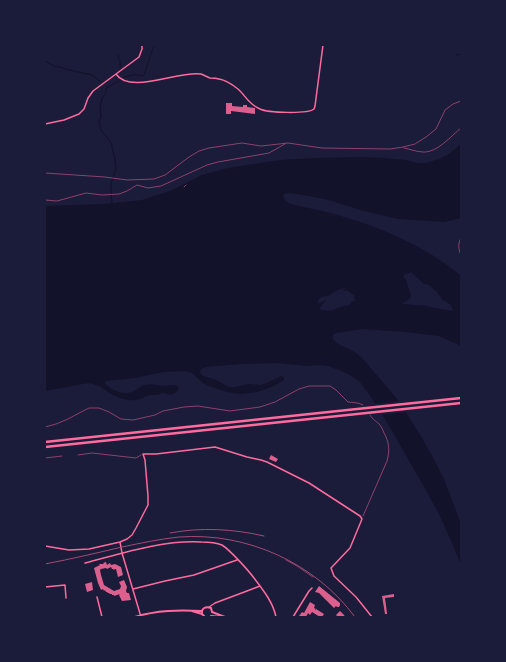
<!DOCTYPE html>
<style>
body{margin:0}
#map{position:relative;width:506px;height:662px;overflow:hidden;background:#1b1b3a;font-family:"Times New Roman",serif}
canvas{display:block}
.frame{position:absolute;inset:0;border:46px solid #1b1b3a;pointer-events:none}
</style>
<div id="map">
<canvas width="506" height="662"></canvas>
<div class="frame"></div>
</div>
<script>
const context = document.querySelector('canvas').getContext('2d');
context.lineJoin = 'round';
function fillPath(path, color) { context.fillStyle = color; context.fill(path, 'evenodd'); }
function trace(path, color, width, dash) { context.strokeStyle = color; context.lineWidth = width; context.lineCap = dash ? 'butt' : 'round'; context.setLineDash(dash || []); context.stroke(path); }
fillPath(new Path2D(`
 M 461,144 L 461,218 L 444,222 L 398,219 L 364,211 L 325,199 L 291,193 L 288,193 C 278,194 286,202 291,204 C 304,208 317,209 330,213 C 375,225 425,245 461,276 L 461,346 L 439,336 L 406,332 L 363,329 L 336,333 L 333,335 L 333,339 L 338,344 L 355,352 L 363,359 L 380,379 L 398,400 L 422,438 L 431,454 L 444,479 L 461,524 L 461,581 L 460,563 L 455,550 L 439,514 L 423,485 L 385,419 L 369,394 L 360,382 L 348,374 L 339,370 L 328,366 L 317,365 L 307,366 L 278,363 L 240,364 L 206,367 L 201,369 L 200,371 L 201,374 L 203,376 L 214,379 L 229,387 L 235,387 L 249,384 L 260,385 L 267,383 L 281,376 L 283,377 L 284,380 L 274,386 L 257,392 L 241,394 L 227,392 L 209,386 L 203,383 L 192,373 L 186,371 L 163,372 L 135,378 L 106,381 L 105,383 C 111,391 125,396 134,391 C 138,389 141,386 145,385 C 152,383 158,386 164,386 C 171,386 174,383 179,388 C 176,394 170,396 164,393 C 161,393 158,395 155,395 C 152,395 149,395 146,396 C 143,397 144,398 140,399 C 131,402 121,399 113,395 C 102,389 101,385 88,383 L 45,391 L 45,206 L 105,204 L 142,200 L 170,191 L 202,175 L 228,168 L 280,160 L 315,158 L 360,157 L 383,158 L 406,160 L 417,163 L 426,163 L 439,159 L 449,154 ZM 411,272 L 424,284 L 429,285 L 436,291 L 443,300 L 450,304 L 454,311 L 434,308 L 428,306 L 402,304 C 405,301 410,300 411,296 L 406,280 L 404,277 L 404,275 ZM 346,288 L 347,288 L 343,290 L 344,291 L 346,290 L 354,295 L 355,301 L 351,302 L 350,305 C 336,306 335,314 319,309 L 326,300 L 318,304 C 318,296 323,297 330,295 C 332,294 334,292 336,291 C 339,289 342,289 346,288 Z`), '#12122b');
fillPath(new Path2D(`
 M 401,401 L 408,412 L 380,415 L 373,404 Z`), '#1b1b3a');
trace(new Path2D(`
 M 118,55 L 119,59 L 120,60 L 120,67
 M 456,55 L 461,54
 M 45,61 L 56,67 L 60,67 L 65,69 L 92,75 L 101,82
 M 123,78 C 127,75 138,74 143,76 L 144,75 L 153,48 L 155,45
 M 112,203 L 111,191 L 111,184 L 116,169 L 115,159 L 111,143 L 101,130 L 99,121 L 101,117 L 100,106 L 102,99 L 106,92 L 106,88 L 119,81`), '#12122b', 1);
fillPath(new Path2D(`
 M 226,103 L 232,103 L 232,106 L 243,107 L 243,105 L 247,105 L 247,107 L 255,108 L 255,114 L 231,111 L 231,114 L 226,114 Z
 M 271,455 L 278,459 L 276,462 L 269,459 Z
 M 106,562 L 107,565 L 110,563 L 111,565 L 115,564 L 121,567 L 123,575 L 118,577 L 116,569 L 115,569 L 114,570 L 113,569 L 112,569 L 111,567 L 107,569 L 106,568 L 101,569 L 100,570 L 101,575 L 104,585 L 114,591 L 120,589 L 121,586 L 119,582 L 124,580 L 127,587 L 126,591 L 127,593 L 129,593 L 131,600 L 122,601 L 119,595 L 120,594 L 114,596 L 114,595 L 112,595 L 112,594 L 110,594 L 109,593 L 108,593 L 107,592 L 106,592 L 105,590 L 104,591 L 103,589 L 101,590 L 98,583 L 94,568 L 100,565 L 99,564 L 104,564 L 103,563 Z
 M 92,582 L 93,590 L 87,592 L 85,584 Z
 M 319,586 L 340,603 L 340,605 L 339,607 L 337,607 L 336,606 L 334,608 L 319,593 L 315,592 Z
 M 394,594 L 394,597 L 385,598 L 387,613 L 387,614 L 385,614 L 382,596 Z
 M 310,602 L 315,605 L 314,608 L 316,609 L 315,610 L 316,610 L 316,609 L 324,614 L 322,617 L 320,617 L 312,612 L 310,615 L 308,613 L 306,617 L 302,617 L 299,616 L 302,612 L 304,613 Z
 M 340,611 L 344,615 L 345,617 L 337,616 L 336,615 Z`), '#dd5f8e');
trace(new Path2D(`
 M 404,148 C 410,149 417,152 423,152 C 437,153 451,136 461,128
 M 45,173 L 105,177 L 127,180 L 154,179 L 165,175 L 189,157 L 199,151 L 209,148 L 242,143 L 261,146 L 288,143 L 322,148 L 390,149 L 403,147 L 415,144 L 426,137 L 436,129 L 445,110 L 453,104 L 461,101
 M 184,187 L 186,185
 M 45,200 L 57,201 L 86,193 L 102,195 L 119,194 L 127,191 L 137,185 L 148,188 L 161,186 L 207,165 L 218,162 L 269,153 L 285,144
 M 461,238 C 458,243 458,249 461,255
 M 45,427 L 56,424 L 68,419 L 83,411 L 89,408 L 99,408 L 109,412 L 121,419 L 133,420 L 155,415 L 163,411 L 184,407 L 198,406 L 230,411 L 260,407 L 275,402 L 299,389 L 309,386 L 330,386 L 336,390 L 348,402 L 358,403 L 363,405
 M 45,458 L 62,456
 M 363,516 L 387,461 C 390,450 389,442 384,433 C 383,430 381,426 379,424 C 376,421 373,420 370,415
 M 286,560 L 297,566 L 313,577`), '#ff6b9d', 0.5);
trace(new Path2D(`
 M 78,455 L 92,453 L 136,458 L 141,455`), '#ff6b9d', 0.5);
trace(new Path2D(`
 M 116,74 C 130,95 180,70 201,74 C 204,75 207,77 210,78 C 213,78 216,78 219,79 C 225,80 233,85 238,89 C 246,96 248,104 260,109 C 268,113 308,114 314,109 L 315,106 L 323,45
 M 45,124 L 64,120 L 79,114 L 84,109 L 88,98 L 93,91 L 139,57 L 142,49 L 142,45
 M 120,542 L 122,553 L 141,617
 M 45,546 L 69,550 L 89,549 L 120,542 L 127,539 L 132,535 L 136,528 L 148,505 L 148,496 L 145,460 L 143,454 L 156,454 L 215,447 L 247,457 L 261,460 L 267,462 L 309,483 L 360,516 L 362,519 L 350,548 L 331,568 L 334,576 L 356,597 L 372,617
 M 85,563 C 123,553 162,540 201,542 C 208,542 215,542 222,545 C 230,550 248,570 254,578 C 263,590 273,602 276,617
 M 45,587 L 65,585 L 66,598
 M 133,589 L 165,581 L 194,575 L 237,560
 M 97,597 L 102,617
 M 209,607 L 215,603 L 247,591 L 260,586
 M 293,617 L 309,591 L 312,588`), '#ff6b9d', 1.5);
trace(new Path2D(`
 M 192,611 L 202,614
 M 211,616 L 222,617
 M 135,617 C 157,610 179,610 202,611
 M 205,617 L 202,614 C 201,608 206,606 211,608 L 212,612 L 225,617`), '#ff6b9d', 2);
trace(new Path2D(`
 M 45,442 L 461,398
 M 45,447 L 461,403`), '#ff6b9d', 2.5);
trace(new Path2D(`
 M 170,533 C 201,527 234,529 264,536
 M 45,564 C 71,559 97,553 122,547 C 141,543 160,539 179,537 C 247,532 315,563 355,617`), '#a44b75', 1);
</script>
